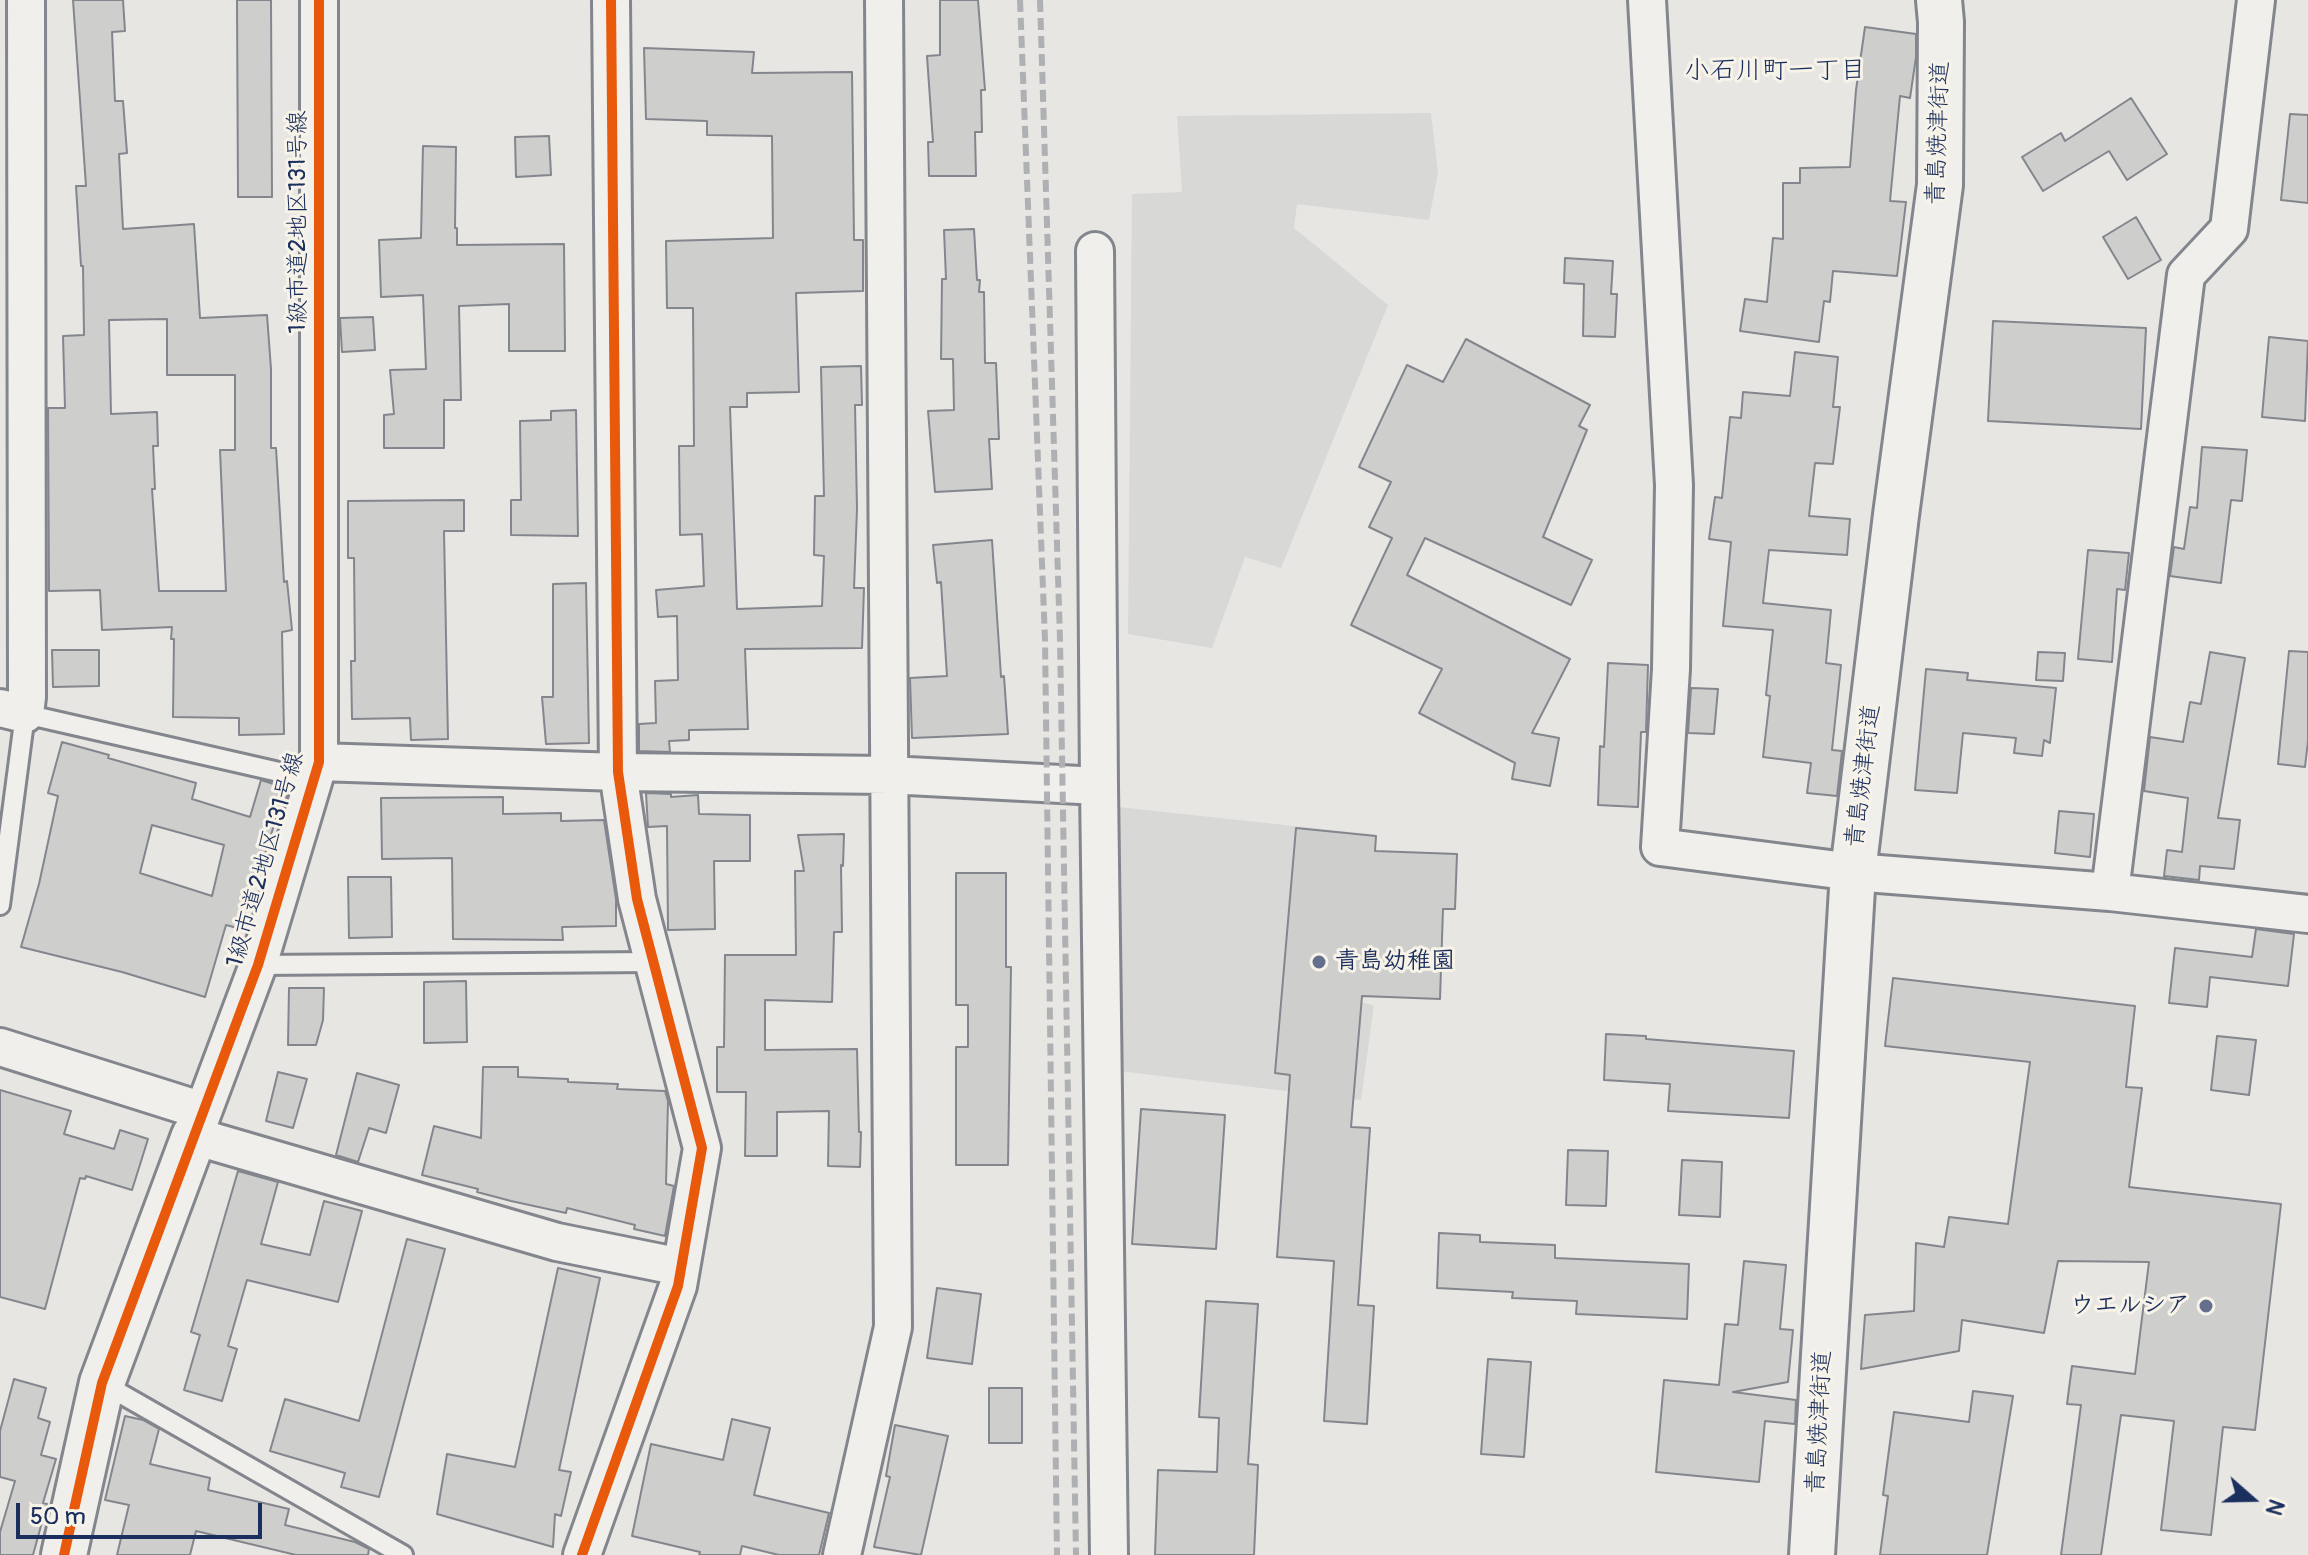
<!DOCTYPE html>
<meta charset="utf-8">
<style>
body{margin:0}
#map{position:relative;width:2308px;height:1555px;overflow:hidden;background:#e8e6e2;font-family:Pangolin,sans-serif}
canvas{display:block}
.north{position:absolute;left:2212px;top:1459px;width:80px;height:80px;-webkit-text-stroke:6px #f7f3e8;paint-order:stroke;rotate:110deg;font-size:22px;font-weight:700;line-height:32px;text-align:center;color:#1b2f5e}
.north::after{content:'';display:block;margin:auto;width:28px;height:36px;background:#1b2f5e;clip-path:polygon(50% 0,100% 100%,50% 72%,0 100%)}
.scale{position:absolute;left:16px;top:1503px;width:246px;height:36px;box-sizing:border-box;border:4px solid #1b2f5e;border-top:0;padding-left:10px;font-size:24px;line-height:28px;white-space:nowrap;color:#1b2f5e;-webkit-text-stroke:6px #f7f3e8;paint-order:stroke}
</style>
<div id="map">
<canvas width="2308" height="1555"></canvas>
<div class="north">N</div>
<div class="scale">50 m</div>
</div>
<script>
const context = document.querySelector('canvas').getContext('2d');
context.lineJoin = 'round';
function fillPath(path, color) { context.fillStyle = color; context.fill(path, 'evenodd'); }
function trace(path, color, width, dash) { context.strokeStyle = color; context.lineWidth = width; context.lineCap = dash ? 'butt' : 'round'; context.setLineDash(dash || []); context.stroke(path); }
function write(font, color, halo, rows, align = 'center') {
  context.font = font + ' Pangolin,"Klee One",sans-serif'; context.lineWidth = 6; context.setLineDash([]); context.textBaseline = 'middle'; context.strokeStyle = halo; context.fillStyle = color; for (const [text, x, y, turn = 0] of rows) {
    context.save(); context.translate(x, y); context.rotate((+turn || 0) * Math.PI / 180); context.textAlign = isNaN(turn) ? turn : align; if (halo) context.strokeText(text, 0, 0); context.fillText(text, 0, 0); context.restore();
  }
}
fillPath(new Path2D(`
 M 1431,113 L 1438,172 L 1429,220 L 1297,204 L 1294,228 L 1388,305 L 1281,568 L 1245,557 L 1212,648 L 1128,634 L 1132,194 L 1182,192 L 1177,116 Z
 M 1118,807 L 1377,835 L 1358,1002 L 1374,1005 L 1361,1100 L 1119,1071 Z`), '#d8d8d6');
const building = new Path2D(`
 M 73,0 L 123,0 L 125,31 L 112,32 L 115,101 L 123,101 L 127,153 L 119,154 L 123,229 L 194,224 L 200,318 L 267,315 L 271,369 L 271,448 L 276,448 L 284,582 L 287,581 L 292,630 L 282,632 L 284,734 L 239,735 L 239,718 L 173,717 L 174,639 L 171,639 L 172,627 L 102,630 L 100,590 L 49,591 L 48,408 L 65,408 L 63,336 L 84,335 L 83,266 L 81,266 L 76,186 L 86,186 ZM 167,319 L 167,375 L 235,375 L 235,450 L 220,450 L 226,591 L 159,591 L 152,489 L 155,489 L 153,446 L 158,446 L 157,412 L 111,414 L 109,320 Z
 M 237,0 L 271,0 L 272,197 L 238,197 Z
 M 940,0 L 978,0 L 985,90 L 981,90 L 982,132 L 975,132 L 976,176 L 929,176 L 928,142 L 933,142 L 927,56 L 940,55 Z
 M 1865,27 L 1916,34 L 1916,57 L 1910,98 L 1900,96 L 1890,201 L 1906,202 L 1897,276 L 1833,271 L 1830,302 L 1824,301 L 1819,342 L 1740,331 L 1745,299 L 1767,302 L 1773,238 L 1783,239 L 1783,183 L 1800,183 L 1800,168 L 1850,167 L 1856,90 Z
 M 644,48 L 754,52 L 752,73 L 852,72 L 854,240 L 863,240 L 863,291 L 796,293 L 799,392 L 747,393 L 747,407 L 730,407 L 737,609 L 822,606 L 824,556 L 814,555 L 815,496 L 824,496 L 821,367 L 861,366 L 862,405 L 855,405 L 857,509 L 854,588 L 864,588 L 862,648 L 745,649 L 748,729 L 689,730 L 689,740 L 669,741 L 670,752 L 639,751 L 639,724 L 656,723 L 655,681 L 678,680 L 677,616 L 658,617 L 656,590 L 704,586 L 702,534 L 680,535 L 679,446 L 694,446 L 693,308 L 667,308 L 666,241 L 773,238 L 772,136 L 707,135 L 707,121 L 646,119 Z
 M 2131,98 L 2167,154 L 2127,180 L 2109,151 L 2043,191 L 2022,157 L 2061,133 L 2065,141 Z
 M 2290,114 L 2308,115 L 2308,203 L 2281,200 Z
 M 549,136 L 551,175 L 516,177 L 515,137 Z
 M 423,146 L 456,147 L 455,228 L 457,228 L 457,245 L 564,244 L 565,351 L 509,351 L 509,304 L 459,306 L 461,400 L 444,400 L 444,448 L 384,448 L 384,415 L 394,414 L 390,370 L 426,369 L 423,295 L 381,297 L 379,240 L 421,238 Z
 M 2136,217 L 2161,260 L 2128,279 L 2103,237 Z
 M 974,229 L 977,280 L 980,280 L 979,292 L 984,292 L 985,363 L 996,363 L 999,439 L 989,439 L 992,489 L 935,492 L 928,411 L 954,410 L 953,359 L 941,359 L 942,279 L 946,279 L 944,230 Z
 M 1565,258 L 1613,261 L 1611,294 L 1617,294 L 1615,337 L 1583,336 L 1584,284 L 1564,283 Z
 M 373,317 L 375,350 L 342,352 L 340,318 Z
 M 1993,321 L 2146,328 L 2141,429 L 1988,421 Z
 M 2269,337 L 2308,341 L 2305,421 L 2262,417 Z
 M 1466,339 L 1590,405 L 1579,426 L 1587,430 L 1543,537 L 1592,560 L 1571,605 L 1425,538 L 1407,575 L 1570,659 L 1532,733 L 1559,738 L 1550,786 L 1512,779 L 1515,763 L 1419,713 L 1442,669 L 1351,625 L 1392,538 L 1369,527 L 1391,482 L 1359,467 L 1407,365 L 1443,382 Z
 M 1795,352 L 1838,357 L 1833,407 L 1840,407 L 1833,464 L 1815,463 L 1809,516 L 1850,519 L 1847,555 L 1769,550 L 1763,603 L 1831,610 L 1826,663 L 1841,665 L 1832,750 L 1842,751 L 1837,796 L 1807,793 L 1811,763 L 1763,757 L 1770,696 L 1766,695 L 1773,630 L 1723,626 L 1731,542 L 1709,539 L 1715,497 L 1722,498 L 1730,417 L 1741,418 L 1743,392 L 1790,396 Z
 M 576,410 L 578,536 L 511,535 L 511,500 L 521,500 L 520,421 L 551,420 L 551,411 Z
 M 2202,447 L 2247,450 L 2242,501 L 2231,500 L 2221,583 L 2170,576 L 2174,547 L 2184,549 L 2190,507 L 2197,508 Z
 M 464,500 L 464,531 L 444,531 L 448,739 L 411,740 L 410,718 L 352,719 L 351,661 L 355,661 L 354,558 L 348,558 L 348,501 Z
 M 992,540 L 1001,677 L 1004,676 L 1008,734 L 912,738 L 910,678 L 947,676 L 941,582 L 937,583 L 933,545 Z
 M 2088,550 L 2129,553 L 2125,590 L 2117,589 L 2112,662 L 2078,659 Z
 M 586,583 L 589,743 L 546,744 L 542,697 L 553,697 L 553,584 Z
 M 52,650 L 99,650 L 99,686 L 53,687 Z
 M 2289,651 L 2308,652 L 2308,741 L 2305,767 L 2278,764 Z
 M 2038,652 L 2065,653 L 2063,681 L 2036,680 Z
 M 2210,652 L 2245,658 L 2218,818 L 2240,820 L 2234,869 L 2200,866 L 2199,880 L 2164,876 L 2167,850 L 2182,852 L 2188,798 L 2144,791 L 2150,737 L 2183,742 L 2190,702 L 2201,704 Z
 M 1608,663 L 1648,665 L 1646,732 L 1641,732 L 1638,807 L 1598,805 L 1600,746 L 1604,747 Z
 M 1926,669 L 1968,673 L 1967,680 L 2056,688 L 2050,743 L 2044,740 L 2042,756 L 2014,753 L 2016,738 L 1963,733 L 1957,793 L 1915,790 Z
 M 1691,688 L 1718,689 L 1714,734 L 1688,733 Z
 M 62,742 L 109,755 L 108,758 L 196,783 L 192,799 L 250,817 L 261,780 L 289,789 L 280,820 L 276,819 L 264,857 L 258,855 L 241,929 L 226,925 L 205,997 L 122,972 L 21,947 L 39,884 L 58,796 L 48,793 ZM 152,825 L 224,845 L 212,896 L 140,873 Z
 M 646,793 L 671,794 L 671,797 L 698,795 L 699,814 L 750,815 L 750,861 L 714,861 L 715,929 L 668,930 L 667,826 L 648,827 Z
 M 503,797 L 503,814 L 561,813 L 561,821 L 604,820 L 616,899 L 616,926 L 562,927 L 563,940 L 453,939 L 452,858 L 382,859 L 381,798 Z
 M 2059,811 L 2094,814 L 2090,857 L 2055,853 Z
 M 1296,828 L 1376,836 L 1375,851 L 1457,854 L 1455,909 L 1443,909 L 1440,999 L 1362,996 L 1351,1127 L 1370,1128 L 1358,1305 L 1374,1306 L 1367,1424 L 1324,1421 L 1334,1261 L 1277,1257 L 1290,1075 L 1275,1073 Z
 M 844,834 L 843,866 L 841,865 L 842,932 L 834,932 L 832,1002 L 765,1000 L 765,1050 L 857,1049 L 859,1132 L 861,1132 L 860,1167 L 828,1166 L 829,1111 L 777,1112 L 777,1156 L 745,1156 L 746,1092 L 717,1092 L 717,1047 L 724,1047 L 725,955 L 796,955 L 795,871 L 804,871 L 798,835 Z
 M 956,873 L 1006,873 L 1006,967 L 1011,967 L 1008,1165 L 956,1165 L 956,1047 L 968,1047 L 968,1005 L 956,1005 Z
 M 348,877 L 391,877 L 392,937 L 349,938 Z
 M 2256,929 L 2294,934 L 2288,986 L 2210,977 L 2207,1007 L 2169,1003 L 2175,948 L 2252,957 Z
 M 1893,978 L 2135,1006 L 2126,1087 L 2142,1088 L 2129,1187 L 2281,1204 L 2255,1430 L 2223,1427 L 2211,1535 L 2161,1530 L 2174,1421 L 2121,1415 L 2101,1555 L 2061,1555 L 2081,1405 L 2067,1404 L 2072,1366 L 2135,1374 L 2149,1262 L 2058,1261 L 2044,1333 L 1962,1320 L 1959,1351 L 1861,1369 L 1865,1315 L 1914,1311 L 1916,1243 L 1944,1247 L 1949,1217 L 2008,1224 L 2030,1062 L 1885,1046 Z
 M 466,981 L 467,1042 L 424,1043 L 424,982 Z
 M 289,988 L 324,988 L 323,1020 L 316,1045 L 288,1045 Z
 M 1606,1034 L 1646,1036 L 1646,1039 L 1794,1051 L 1789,1118 L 1668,1111 L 1670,1084 L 1604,1080 Z
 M 2217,1036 L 2256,1040 L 2249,1095 L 2211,1090 Z
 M 483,1067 L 518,1067 L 518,1077 L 568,1079 L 568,1082 L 618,1084 L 617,1089 L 665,1091 L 668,1101 L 666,1184 L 674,1186 L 665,1236 L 634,1229 L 635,1225 L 567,1208 L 566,1213 L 511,1201 L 477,1192 L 478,1189 L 422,1175 L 434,1126 L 481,1138 Z
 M 278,1072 L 307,1079 L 293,1128 L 266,1121 Z
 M 357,1073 L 399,1085 L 386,1133 L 369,1128 L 358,1162 L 336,1155 Z
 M 0,1090 L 71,1111 L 64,1134 L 114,1149 L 120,1130 L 148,1139 L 132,1190 L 86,1176 L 85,1179 L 80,1178 L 45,1309 L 0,1297 Z
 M 1141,1109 L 1225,1115 L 1216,1249 L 1132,1244 Z
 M 1568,1150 L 1608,1151 L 1606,1206 L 1566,1205 Z
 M 1682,1160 L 1722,1162 L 1720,1217 L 1679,1215 Z
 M 238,1171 L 278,1182 L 261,1244 L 310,1255 L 324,1201 L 362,1211 L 338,1302 L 247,1280 L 228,1346 L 237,1349 L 222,1401 L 184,1390 L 200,1335 L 191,1332 Z
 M 1439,1233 L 1480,1235 L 1480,1242 L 1555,1245 L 1555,1258 L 1689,1264 L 1687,1319 L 1576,1314 L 1577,1301 L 1512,1298 L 1513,1292 L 1437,1288 Z
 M 407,1239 L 445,1249 L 379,1497 L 341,1487 L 345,1473 L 270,1451 L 285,1399 L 359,1421 Z
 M 1744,1261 L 1786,1265 L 1780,1329 L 1793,1330 L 1788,1382 L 1733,1392 L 1796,1400 L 1795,1424 L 1765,1421 L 1759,1482 L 1656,1472 L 1664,1380 L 1719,1385 L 1725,1324 L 1738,1325 Z
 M 558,1268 L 600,1278 L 559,1470 L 571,1472 L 561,1516 L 555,1514 L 553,1547 L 437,1514 L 447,1454 L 515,1467 Z
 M 937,1288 L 981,1294 L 972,1364 L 927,1358 Z
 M 1206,1301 L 1258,1304 L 1248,1464 L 1258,1465 L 1254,1555 L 1155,1555 L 1158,1470 L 1217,1472 L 1219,1418 L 1199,1417 Z
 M 1488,1359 L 1531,1362 L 1524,1457 L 1481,1454 Z
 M 14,1379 L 46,1388 L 38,1418 L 50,1422 L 41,1455 L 56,1459 L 43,1503 L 47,1504 L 33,1555 L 0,1555 L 0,1532 L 15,1481 L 0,1477 L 0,1431 Z
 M 989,1388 L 1022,1388 L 1022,1443 L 989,1443 Z
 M 1973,1391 L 2013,1396 L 1987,1555 L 1880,1555 L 1888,1496 L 1883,1495 L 1894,1412 L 1969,1422 Z
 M 125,1416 L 143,1420 L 159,1429 L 150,1464 L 210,1478 L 208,1490 L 289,1509 L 285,1525 L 355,1542 L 369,1549 L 368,1555 L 296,1555 L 196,1531 L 190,1555 L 117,1555 L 129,1505 L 105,1500 Z
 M 732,1419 L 770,1428 L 754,1495 L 829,1513 L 819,1555 L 779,1555 L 742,1546 L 740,1555 L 699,1555 L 700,1552 L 632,1536 L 651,1444 L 723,1460 Z
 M 895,1425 L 948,1436 L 921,1555 L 874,1547 L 890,1477 L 886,1476 Z`);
fillPath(building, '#cececd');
trace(building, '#83868d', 2);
const lane = new Path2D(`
 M 0,905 L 25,714 L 314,780
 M 258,965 L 653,962
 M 102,1383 L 403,1555`);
const street = new Path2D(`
 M 319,0 L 319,762 L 258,965 L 194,1136 L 557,1242 L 681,1267
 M 1647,0 L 1674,485 L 1671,669 L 1660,847 L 1853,872 L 2110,892 L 2308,914
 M 1095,251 L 1099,786 L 1109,1555
 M 0,708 L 25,714 L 27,697 L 26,0
 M 319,762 L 618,772 L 889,775 L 1099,786
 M 2110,892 L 2186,275 L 2229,229 L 2256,0
 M 0,1047 L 203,1111
 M 582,1555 L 678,1286 L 702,1148 L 637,899 L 618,772 L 611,0
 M 842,1555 L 893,1327 L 884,0`);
const secondary = new Path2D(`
 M 64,1555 L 102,1383 L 194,1136
 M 1812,1555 L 1853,872 L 1896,515 L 1940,185 L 1941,22 L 1939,0`);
trace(lane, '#83868d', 24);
trace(street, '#83868d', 42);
trace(secondary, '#83868d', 50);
trace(lane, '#f0efeb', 18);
trace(street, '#f0efeb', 36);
trace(secondary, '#f0efeb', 44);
trace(new Path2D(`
 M 1020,0 L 1045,640 L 1057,1555
 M 1040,0 L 1060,640 L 1076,1555`), '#afb0b3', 6, [12, 6]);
trace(new Path2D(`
 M 64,1555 L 102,1383 L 258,965 L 319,762 L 319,0
 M 582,1555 L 678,1286 L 702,1148 L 637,899 L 618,772 L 611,0`), '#e8590c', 10);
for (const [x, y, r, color] of [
 [1319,962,8,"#636f8c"],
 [2206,1306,8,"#636f8c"]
]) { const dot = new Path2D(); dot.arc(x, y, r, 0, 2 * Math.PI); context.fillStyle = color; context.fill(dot); trace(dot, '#f7f3e8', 3); }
write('24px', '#1b2f5e', '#f7f3e8', [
 ["青島焼津街道",1939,133,-88],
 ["1級市道2地区131号線",299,222,-90],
 ["青島焼津街道",1864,776,-83],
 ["1級市道2地区131号線",266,860,-74],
 ["青島焼津街道",1820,1422,-87]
]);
write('bold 24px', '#1b2f5e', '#f7f3e8', [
 ["青島幼稚園",1335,962],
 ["ウエルシア",2190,1306,"right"]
], 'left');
write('26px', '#1b2f5e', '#f7f3e8', [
 ["小石川町一丁目",1775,71]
]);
</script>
